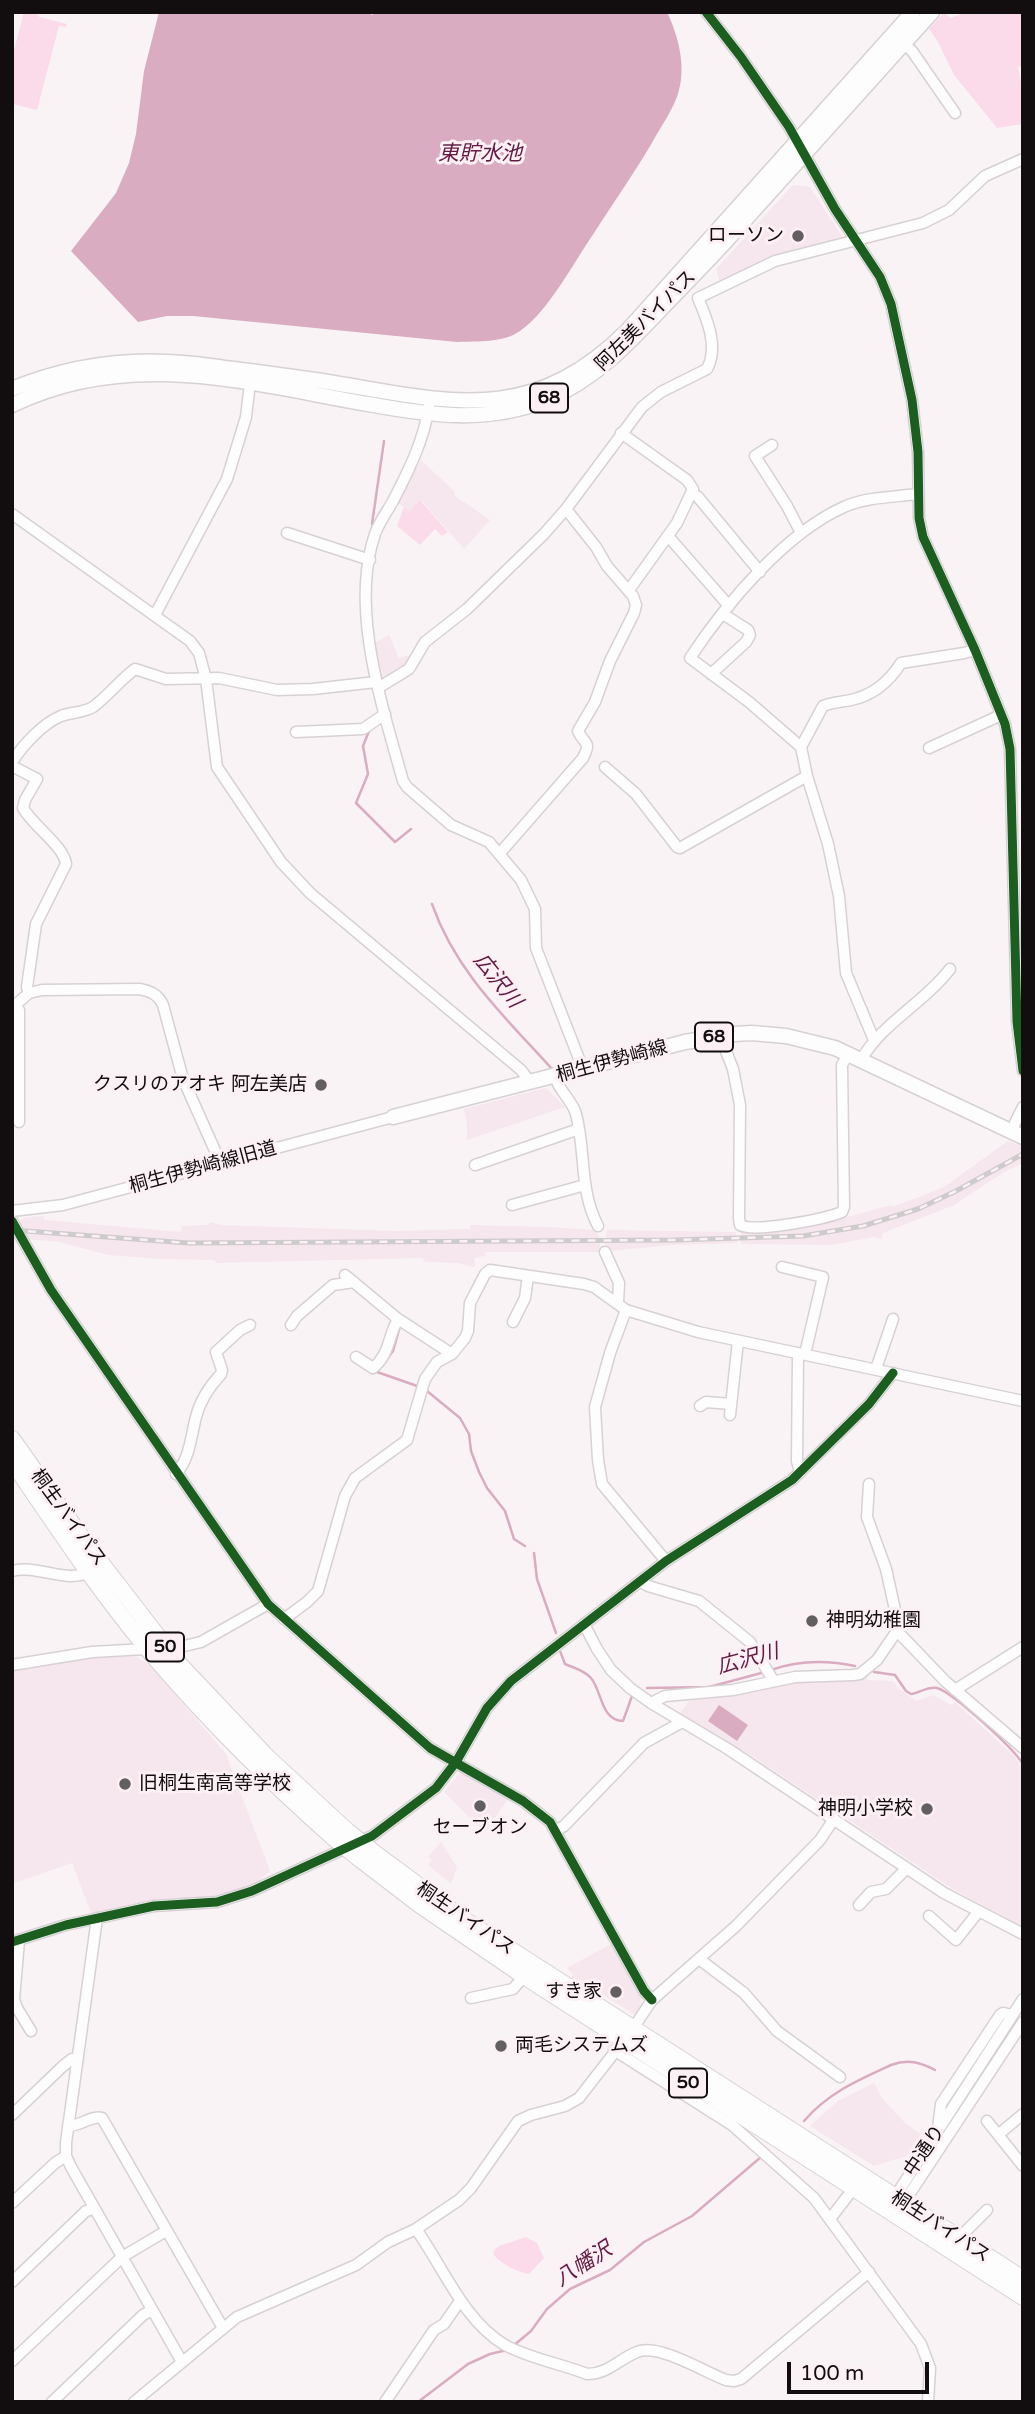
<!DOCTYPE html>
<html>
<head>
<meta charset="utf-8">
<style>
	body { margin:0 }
	#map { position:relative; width:1035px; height:2414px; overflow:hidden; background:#faf3f6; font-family:"Varela Round",sans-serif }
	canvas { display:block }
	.frame { position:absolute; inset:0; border:14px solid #120d0f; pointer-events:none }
	.scale { position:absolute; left:787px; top:2362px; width:142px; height:32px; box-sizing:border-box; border:4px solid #120d0f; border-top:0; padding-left:9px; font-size:21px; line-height:24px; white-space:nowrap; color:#120d0f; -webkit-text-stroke:5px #fdf0f5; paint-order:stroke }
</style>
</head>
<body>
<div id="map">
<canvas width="1035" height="2414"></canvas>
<div class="frame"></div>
<div class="scale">100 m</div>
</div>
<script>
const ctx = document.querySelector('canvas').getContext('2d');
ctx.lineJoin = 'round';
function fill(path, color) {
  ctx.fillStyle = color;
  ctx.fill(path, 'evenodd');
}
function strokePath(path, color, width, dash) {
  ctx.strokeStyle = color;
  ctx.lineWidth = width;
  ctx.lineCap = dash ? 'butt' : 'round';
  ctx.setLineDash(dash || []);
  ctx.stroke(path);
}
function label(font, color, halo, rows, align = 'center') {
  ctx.font = font + ' "Varela Round","Noto Sans JP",sans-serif';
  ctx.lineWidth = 6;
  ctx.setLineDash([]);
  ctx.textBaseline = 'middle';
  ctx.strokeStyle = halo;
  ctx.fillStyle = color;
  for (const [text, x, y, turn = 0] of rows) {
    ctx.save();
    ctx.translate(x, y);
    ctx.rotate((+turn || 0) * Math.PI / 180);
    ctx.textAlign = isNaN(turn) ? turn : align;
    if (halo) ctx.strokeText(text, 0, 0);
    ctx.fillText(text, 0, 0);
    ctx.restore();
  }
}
fill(new Path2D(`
	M793 185 810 187 843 238 720 282 716 269Z
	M421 460 454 491 455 496 490 520 464 549 421 500 410 511 397 503Z
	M389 635 399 658 412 654 407 668 385 679 381 678 375 643Z
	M546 1088 565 1107 467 1140V1125L464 1109Z
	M1008 1141 1023 1147V1163L1004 1172 954 1205 883 1233 881 1239 875 1237 831 1245 741 1244V1232L749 1233 833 1221 891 1205 892 1207 917 1198 944 1187Z
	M43 1216 45 1220 181 1232 182 1226 207 1225 211 1222 220 1225 395 1231 470 1229V1225L547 1227 594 1230 599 1235 600 1245 599 1252H485V1256L474 1258 475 1266 473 1267 458 1263 426 1262 422 1258 217 1263 214 1260 160 1259 109 1255 59 1242 25 1239 18 1225 23 1218Z
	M607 1230 736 1232 737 1243 671 1245 610 1251 605 1245Z
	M132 1654 150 1665 226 1754 270 1871 254 1885 208 1899 166 1898 92 1915 72 1863 12 1884V1672L32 1664 77 1657Z
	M867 1677 868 1680 893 1681 899 1689 917 1701 933 1695 951 1705 955 1702 1015 1757 1023 1769V1927L951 1888 755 1758 680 1713 689 1701 733 1690 797 1681H850Z
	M464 1772 509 1797 485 1833 444 1792 459 1774Z
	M441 1842 457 1867 451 1884 428 1865 432 1860 428 1857Z
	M613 1943 641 1996V2005L635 2015 602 1994 599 1997 583 1987 585 1983 580 1979 577 1983 570 1979 573 1974 567 1968Z
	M874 2083 882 2098 906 2124 921 2134 907 2156 874 2166 810 2126 838 2101Z`), '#f6e6ed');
fill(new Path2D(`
	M24 12 39 15V17L67 24 66 27 59 26 37 110 13 104 12 102V58Z
	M944 12 950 18 967 12H1023V66L1018 67 1023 93V124L997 128 954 75 938 42 929 29Z
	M420 500 448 532 442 536 435 529 420 545 397 526 404 507 410 511Z
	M526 2237 537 2243 544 2258 529 2274C515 2271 502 2265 493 2254L495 2249 499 2246Z`), '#fbdbe9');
fill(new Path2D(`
	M159 12H365L373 15 374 12H667C678 35 686 65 679 90 675 106 665 120 657 134 638 168 615 200 594 233 574 262 548 312 520 331 503 343 477 341 457 342L193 316H167L138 322 71 251 116 193 129 163 136 134 144 71Z
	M719 1705 748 1725 737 1741 708 1721Z`), '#d9acc1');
strokePath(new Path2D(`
	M372 524 384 441
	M369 731 363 746 368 774 356 803 395 842 411 829
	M432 904C456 972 504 1016 552 1069
	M400 1326 393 1351 377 1372 420 1387
	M427 1391 460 1418 469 1434 471 1451 479 1472 487 1488 505 1511 514 1539 525 1546
	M534 1553 537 1579 556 1633
	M560 1651 565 1664C574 1668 584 1670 591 1678 602 1691 601 1721 623 1721L632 1696
	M771 1670C799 1660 827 1660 855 1666
	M874 1672 895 1675 906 1691 911 1694C919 1693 928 1686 937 1688 954 1693 1013 1748 1023 1764
	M647 1688 709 1687 765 1672
	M804 2121C828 2093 858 2080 891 2065 908 2059 920 2062 935 2070
	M513 2346 531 2331 547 2309 570 2289 610 2270 644 2242 692 2216 761 2157
	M418 2402 468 2364 490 2354 507 2350`), '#d9acc1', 2.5);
const minor = new Path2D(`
	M706 12 741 57 789 127 835 209 880 277 891 304 912 400 918 452 919 518 923 537 975 650 1005 724 1010 749 1017 1022 1023 1071
	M904 44 912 51 955 113
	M429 406C424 440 409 470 393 501 387 512 379 522 375 534 349 609 383 708 403 781L407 787 451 825 489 842 521 880 535 909 536 948 583 1069
	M621 433 687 480 693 489 677 523 629 590
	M772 445 755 456 787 506 801 533
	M691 493 698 497 760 572
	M12 514 190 641 199 653 206 679 217 767 281 862 310 893 521 1070 531 1083
	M287 533 370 560
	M668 536 729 606
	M155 615 227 479 246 417 250 383
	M711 674 746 642 750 635 748 630 723 614
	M378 688 409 669 425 642 467 609 544 534 566 509 642 407 661 392 707 369C719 347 707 319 698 298L775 261 923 223 949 210 985 176 1023 159
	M296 732 363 729 385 714
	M801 747 823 706C832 702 842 702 851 700 874 695 889 682 901 663L964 653 975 650
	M929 748 1001 715
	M12 762C23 745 42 724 61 716 72 712 83 713 93 707 108 696 120 680 135 669L166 679 219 678 277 690 313 689 376 682
	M12 766 37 779 25 800 23 808C33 826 64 846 66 864L36 924 27 987 29 993
	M605 767 636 794 677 847 680 848 807 776
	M500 853 583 758C592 740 584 745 578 731L595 702 610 661 634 613 636 605 633 596 607 566 596 547 566 509
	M15 1005 19 1010V1122
	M12 1008 29 993 42 990 139 989C150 991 158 994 163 1005L183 1079 221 1164
	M720 1036 733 1069 740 1105 739 1218 740 1225C754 1233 825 1219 842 1212L844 1207 842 1065 848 1054
	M874 1040 846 973 839 896 828 844 807 776 801 747 749 702 690 658C725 605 785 533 844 507 865 497 895 497 918 494
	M861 1060C882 1023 924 1003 950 969
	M555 1077C559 1091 572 1100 576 1114 586 1152 579 1190 598 1226
	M1011 1131 1023 1107
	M475 1165 579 1129
	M512 1205 585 1185
	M12 1211 63 1205 393 1117
	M12 1221 51 1290 268 1604 430 1748 523 1801 550 1822 644 1991 652 2000
	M605 1252 619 1283 618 1303
	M782 1267 823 1277 805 1354
	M345 1275 398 1319 452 1354
	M626 1310 610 1353 595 1407 598 1460 602 1484 666 1561
	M513 1322 525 1298 528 1276
	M291 1325 297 1316 333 1285 354 1282
	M798 1353 797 1461 800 1473
	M356 1357 373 1368C390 1354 388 1336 398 1319
	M876 1369 893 1319
	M700 1406 706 1402 731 1404
	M730 1415 738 1341
	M176 1474C190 1458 191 1436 196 1417 200 1400 209 1387 221 1374L222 1370 216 1352 240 1330 250 1325
	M12 1571C37 1564 65 1584 89 1572
	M640 1581 648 1586 699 1601 750 1642 773 1680
	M284 1619 307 1602 318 1591 345 1496 355 1478 407 1440 425 1379 437 1362 452 1354 465 1338 468 1331 470 1303 485 1274 490 1270 584 1284 594 1287 626 1310 698 1332 1023 1401
	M584 1624 597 1649 611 1670 630 1688 651 1703 728 1749 944 1893 1023 1934
	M898 1632 945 1681 1023 1748
	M12 1665 92 1652 180 1647 201 1642 268 1604
	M955 1690 1023 1647
	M651 1703 665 1696 733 1690 795 1677 853 1675 860 1674 877 1660 899 1628 886 1569 867 1517 869 1484
	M557 1830 564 1826 644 1743 682 1722
	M859 1905 871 1892 886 1889 907 1868
	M929 1916 956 1940 979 1911
	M97 1918 66 2143V2156L71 2167 182 2362
	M19 1941 14 1999 17 2008 31 2031
	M12 1942 66 1925 154 1906 217 1902 252 1891 372 1836 436 1788 456 1762 487 1708 511 1681 666 1561 792 1480 869 1404 893 1373
	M699 1959 744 1993 777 2031 840 2077
	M471 1998 513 1989 524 1976
	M614 2050 732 2125 814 2198 921 2344 930 2368 928 2402
	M12 2115 63 2066 72 2059 78 2058
	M987 2121 1023 2166
	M68 2126C81 2126 92 2115 102 2118L223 2328
	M938 2128 941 2104 1000 2015 1003 2013 1012 2015
	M999 2134 1023 2114
	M893 2200 1023 1999
	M12 2203 55 2163 66 2156
	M901 2207 1023 2022
	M830 2219 853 2189
	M416 2229C443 2267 464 2321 505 2345 528 2358 562 2364 587 2374 608 2374 619 2359 637 2352 659 2343 704 2372 726 2380L734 2381 741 2379 869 2272
	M958 2239 987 2210
	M12 2282 86 2211 94 2209
	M12 2361 122 2257 166 2231
	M52 2402 143 2315 152 2310
	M134 2402 237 2317 356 2265 388 2242 416 2229 459 2200 471 2188 518 2121 531 2115 565 2106 579 2098 632 2030 652 2000 736 1926 820 1840 834 1819
	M385 2402 434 2330 444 2324 460 2301`);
const major = new Path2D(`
	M12 389C70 365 133 357 195 364 239 370 284 375 328 382 449 402 531 427 628 330L913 12
	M12 405C130 348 247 383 368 404 428 415 487 424 546 400 594 380 626 346 661 309 683 286 705 264 726 241 795 165 863 88 932 12
	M393 1117 685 1042 734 1034 752 1033 786 1036 835 1048 1023 1137`);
const highway = new Path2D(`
	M12 1439 87 1545 179 1664 268 1758 347 1831
	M12 1461C60 1532 108 1604 164 1668 217 1729 274 1785 334 1838
	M373 1852 466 1921 1023 2279
	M360 1859 420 1905 524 1976 1023 2297`);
strokePath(minor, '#d7d1d3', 13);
strokePath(major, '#d7d1d3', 17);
strokePath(highway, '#d7d1d3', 18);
strokePath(minor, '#fefdfe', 10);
strokePath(major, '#fefdfe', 14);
strokePath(highway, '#fefdfe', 16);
const rail = new Path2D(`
	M12 1230 188 1243 674 1240 803 1236 863 1226 918 1209 956 1191 1023 1154`);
strokePath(rail, '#cdcbcc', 5);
strokePath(rail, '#fdf0f5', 2.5, [8]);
const highwayBridge = new Path2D(`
	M347 1831 373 1852
	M334 1838 360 1859`);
strokePath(highwayBridge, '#d7d1d3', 18, []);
strokePath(highwayBridge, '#fefdfe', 16);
strokePath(new Path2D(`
	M706 12 741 57 789 127 835 209 880 277 891 304 912 400 918 452 919 518 923 537 975 650 1005 724 1010 749 1017 1022 1023 1071
	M12 1221 51 1290 268 1604 430 1748 523 1801 550 1822 644 1991 652 2000
	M12 1942 66 1925 154 1906 217 1902 252 1891 372 1836 436 1788 456 1762 487 1708 511 1681 666 1561 792 1480 869 1404 893 1373`), '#1b5e20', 9);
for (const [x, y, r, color] of [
	[798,236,7,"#635e60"],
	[321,1085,7,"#635e60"],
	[812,1621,7,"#635e60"],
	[125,1784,7,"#635e60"],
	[480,1806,7,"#635e60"],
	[927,1809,7,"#635e60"],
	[616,1992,7,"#635e60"],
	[501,2046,7,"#635e60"]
]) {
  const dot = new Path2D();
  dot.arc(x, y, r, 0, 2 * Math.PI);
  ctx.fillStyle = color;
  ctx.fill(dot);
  strokePath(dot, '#fdf0f5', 2.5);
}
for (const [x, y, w] of [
	[549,398,38],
	[714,1037,38],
	[165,1647,38],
	[688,2083,38]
]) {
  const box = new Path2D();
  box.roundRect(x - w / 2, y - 14.5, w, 29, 5);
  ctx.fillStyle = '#fdf0f5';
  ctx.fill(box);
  strokePath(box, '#120d0f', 2);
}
label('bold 18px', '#120d0f', null, [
	["68",549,398],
	["68",714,1037],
	["50",165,1647],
	["50",688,2083]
]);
label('19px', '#120d0f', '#fdf0f5', [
	["ローソン",784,236],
	["クスリのアオキ 阿左美店",307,1085],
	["神明幼稚園",826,1621,"left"],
	["旧桐生南高等学校",139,1784,"left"],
	["神明小学校",913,1809],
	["セーブオン",480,1828,"center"],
	["すき家",602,1992],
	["両毛システムズ",515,2046,"left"]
], 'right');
label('19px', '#120d0f', '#fdf0f5', [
	["阿左美バイパス",646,321,-45],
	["桐生伊勢崎線",612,1062,-15],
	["桐生伊勢崎線旧道",203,1168,-15],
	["桐生バイパス",68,1518,54],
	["桐生バイパス",465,1919,34],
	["中通り",925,2151,-56],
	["桐生バイパス",940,2227,33]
]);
label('italic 21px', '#621a42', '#fdf0f5', [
	["東貯水池",480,154],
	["広沢川",497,981,51],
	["広沢川",748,1660,-15],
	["八幡沢",584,2265,-33]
]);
</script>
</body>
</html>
